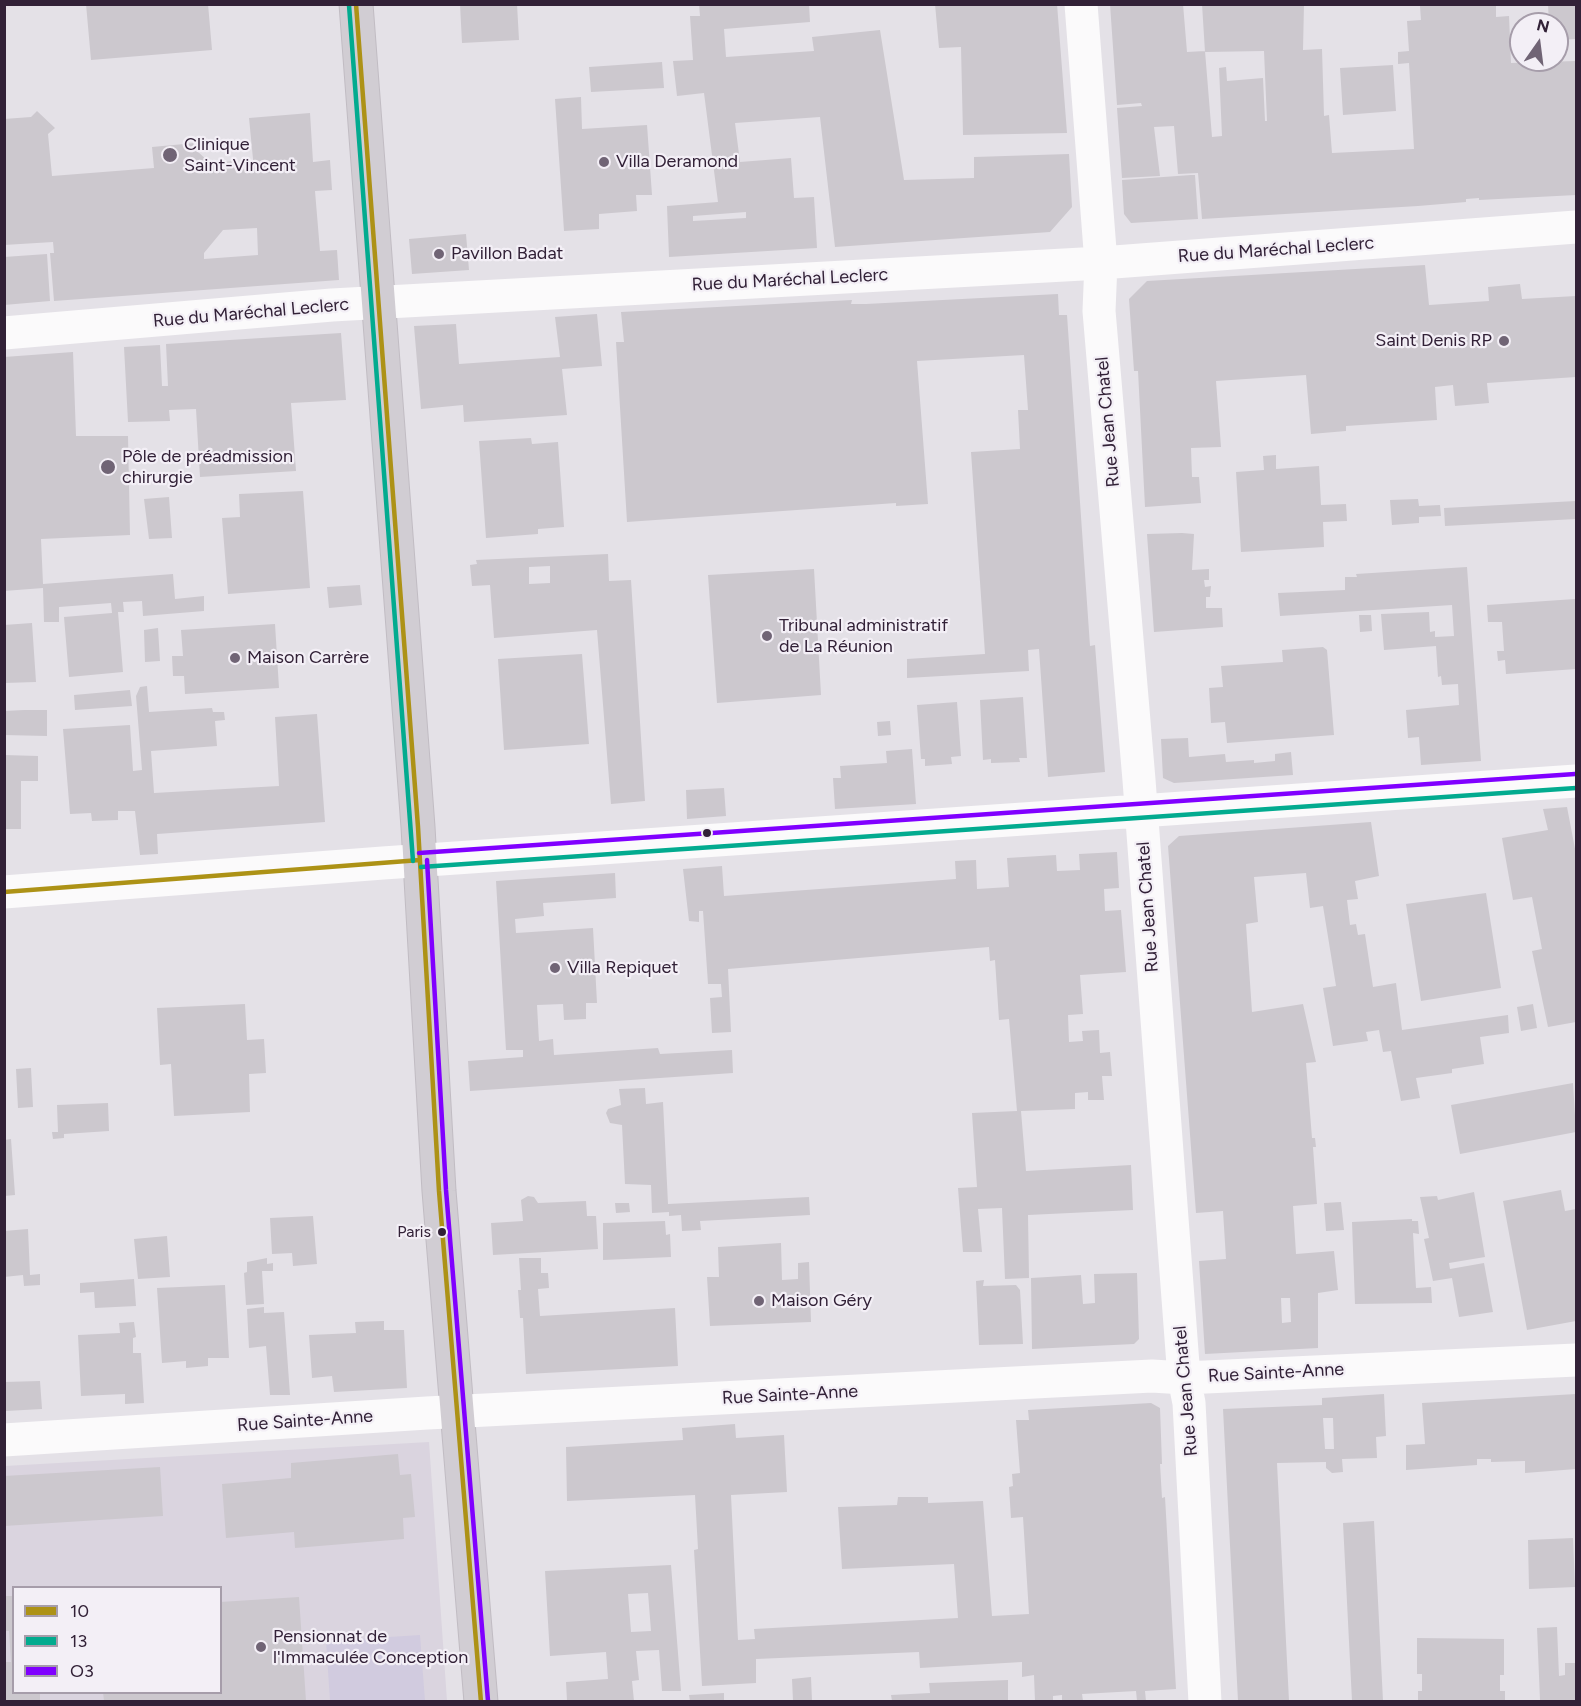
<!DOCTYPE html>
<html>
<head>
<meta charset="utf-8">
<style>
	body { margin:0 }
	#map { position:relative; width:1581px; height:1706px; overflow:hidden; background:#e4e1e7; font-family:Figtree,sans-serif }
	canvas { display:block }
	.frame { position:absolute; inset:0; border:6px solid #322137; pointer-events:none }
	.legend { position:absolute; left:12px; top:1586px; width:210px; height:108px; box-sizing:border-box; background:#f3eff6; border:2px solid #a69daa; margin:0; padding:8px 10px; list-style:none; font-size:18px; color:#322137 }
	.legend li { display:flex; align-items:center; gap:12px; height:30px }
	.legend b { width:30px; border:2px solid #a69daa }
	.north { position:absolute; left:1509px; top:12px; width:60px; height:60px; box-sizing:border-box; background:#f3eff6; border:2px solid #a69daa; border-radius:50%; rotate:14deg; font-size:16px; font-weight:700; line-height:24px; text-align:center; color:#322137 }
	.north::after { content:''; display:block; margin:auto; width:21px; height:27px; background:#706475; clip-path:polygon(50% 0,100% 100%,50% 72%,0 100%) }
</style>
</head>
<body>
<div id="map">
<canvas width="1581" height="1706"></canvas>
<div class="frame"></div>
<ul class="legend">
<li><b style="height:8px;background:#ad9216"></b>10</li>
<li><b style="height:8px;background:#02ab8f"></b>13</li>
<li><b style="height:8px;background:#8000ff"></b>O3</li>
</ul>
<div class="north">N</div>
</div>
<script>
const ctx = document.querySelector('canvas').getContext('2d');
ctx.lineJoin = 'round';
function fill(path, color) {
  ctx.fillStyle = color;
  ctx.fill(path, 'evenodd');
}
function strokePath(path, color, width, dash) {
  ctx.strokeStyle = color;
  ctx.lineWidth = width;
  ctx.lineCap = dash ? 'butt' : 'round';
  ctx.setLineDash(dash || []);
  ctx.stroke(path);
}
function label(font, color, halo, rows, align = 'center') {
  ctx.font = font + ' Figtree,sans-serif';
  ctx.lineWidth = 4.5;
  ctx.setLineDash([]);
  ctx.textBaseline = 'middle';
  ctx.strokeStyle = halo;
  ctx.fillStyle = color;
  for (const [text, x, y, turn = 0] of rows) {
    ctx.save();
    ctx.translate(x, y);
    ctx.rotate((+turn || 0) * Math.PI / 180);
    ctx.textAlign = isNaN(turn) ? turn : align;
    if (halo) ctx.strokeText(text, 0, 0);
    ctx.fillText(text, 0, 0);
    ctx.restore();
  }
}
fill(new Path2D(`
	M429 1442 447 1701 5 1702V1466ZM14 1588H220V1692H14Z`), '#dad4df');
fill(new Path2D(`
	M420 1635 425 1701H330L326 1641Z`), '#d1cbdf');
fill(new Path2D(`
	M86 4H208L212 50 91 60Z
	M460 4H517L519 40 462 43Z
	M699 4H809L810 22 724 29 726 57 814 51 812 37 880 30 904 180 974 178V157L1069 154 1072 207 1050 232 835 247 820 117 735 123 740 162 791 158 794 198 814 197 817 248 669 257 667 206 718 202 704 93 677 96 673 61 693 60 690 16H700ZM746 212V218L693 221V216Z
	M935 4H1057L1067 133 963 135 961 47 939 48Z
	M1110 4H1183L1187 52 1205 51 1212 137 1222 136 1219 68 1226 67 1227 81 1263 78 1265 121H1267L1264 51 1205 52 1202 4H1304L1303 50 1322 49 1324 116 1329 115 1332 153 1414 149 1409 63 1398 64V52L1409 51 1407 21 1421 20 1420 6 1496 4V17L1509 16 1511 63 1576 61V195L1479 200V198L1466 199V202L1418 206 1202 219 1198 173 1178 174 1174 126 1154 127 1160 176 1122 178 1117 108 1142 106 1141 103 1117 105Z
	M1548 4H1576V39L1557 40V24H1549Z
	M662 62 664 88 591 92 589 67Z
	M1393 65 1396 111 1343 115 1340 68Z
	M581 97 582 129 647 125 652 195H636L637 211 599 214V229L564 231 555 99Z
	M37 111 55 128 48 134 52 176 154 168 152 147 195 143 196 150 210 163 235 161 236 170 254 169 249 118 310 113 313 162 330 160 332 190 315 191 320 251 337 250 339 280 54 301 50 253H54L53 242 4 245V119L31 117ZM257 228 258 255 204 259V253L223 230Z
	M1191 175H1195L1198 219 1131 223 1124 214 1122 180Z
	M466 234 469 270 412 274 409 239Z
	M47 254 50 301 4 305V257Z
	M1425 265 1429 305 1489 301 1488 287 1520 284 1522 299 1576 296V377L1487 383 1489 403 1455 406 1453 385 1435 387 1437 420 1346 426V431L1311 434 1306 375 1216 381 1221 447 1191 448 1192 477H1199L1201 503 1145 507 1138 371H1134L1129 299 1147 281Z
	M1058 294 1059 315H1067L1090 646 1095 645 1105 772 1048 777 1039 649 1028 650 1029 671 907 678V659L985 654 971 452 1020 449 1018 410H1028L1024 355 917 361 928 504 896 506V503L627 522 616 342H624L621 312 852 300 851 304H866Z
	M597 314 602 366 562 369 567 415 464 422 463 405 421 409 414 326 456 324 459 364 560 357 555 317Z
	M341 333 346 400 291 403 296 471 200 477 196 409 169 410 170 421 128 422 124 347 160 345 162 386H168L166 344Z
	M73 352 76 436H128L130 535 41 539 43 584 173 574 175 599 204 596V611L143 616 142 601 123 602 124 612H118L123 672 69 677 64 617 112 613 111 603 59 607V622H44L43 588 4 591V357Z
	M531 438 532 444 558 442 564 527 538 529V534L486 538 479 441Z
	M1276 455V469L1319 466 1321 505 1346 504 1347 521 1323 522 1324 547 1241 552 1236 472 1264 470 1263 456Z
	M303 491 310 588 228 594 222 518 240 517 239 494Z
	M169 497 172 538 149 539 144 499Z
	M1418 499 1419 506 1440 505 1441 516 1419 517V523L1392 525 1390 500Z
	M1576 501V519L1445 526 1444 508Z
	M1182 533 1194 534 1192 570 1209 569V580H1204L1205 587 1211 586 1210 597H1206V608H1222L1223 627 1154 632 1147 534Z
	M608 554 609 581 631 580 645 801 611 804 597 630 494 638 490 585 472 586 470 565 477 564 476 560ZM550 566V583L529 584V567Z
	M1467 567 1481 761 1421 765 1419 737 1408 738 1406 710 1459 705 1458 684 1442 685 1441 676 1438 677 1436 646 1384 650 1381 614 1429 612 1430 632 1435 631V637L1454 636 1452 605 1280 616 1278 593 1345 590V577H1357L1356 574Z
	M814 569 821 695 717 703 708 575Z
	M360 585 362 605 329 608 327 587Z
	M1575 599 1576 669 1506 674 1505 660 1498 661 1497 651H1504L1502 622H1488L1487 605Z
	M1359 615H1371L1372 631 1360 632Z
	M32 623 36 682 4 683V625Z
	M275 624 279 688 185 694 184 676H173L172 656H183L181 630Z
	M158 628 160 661 145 662 144 630Z
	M1323 647 1327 650 1334 735 1227 743 1225 722 1211 723 1209 688 1223 687 1221 666 1283 662 1282 650Z
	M582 654 589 744 504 750 498 659Z
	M147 686 149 712 212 708 213 712H224L225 720 215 721 217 746 151 751 154 793 279 786 275 717 317 714 325 822 157 834 158 854 140 855 135 811H118V820L92 821 91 813 70 814 63 729 130 725 133 771 142 770 136 696 140 687Z
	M130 690 132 706 75 710 74 695Z
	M1023 697 1027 758H1019L1020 762 991 763V759L983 760 980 700Z
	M957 702 961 756 951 757 952 764 925 766V759H921L917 705Z
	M24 710H47V736L4 735V711Z
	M890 721 891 735 878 736 877 722Z
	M1188 738 1189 757 1225 754 1226 762 1254 760V763L1275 761V754L1291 752 1293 775 1174 783 1163 778 1161 739Z
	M912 749 916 804 835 809 833 778H841L840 766 887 763 886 751Z
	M4 755 38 756V781H21V829H4Z
	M724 788 726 816 687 819 686 790Z
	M1567 807 1576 854V1022L1548 1027 1532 951 1542 949 1532 897 1513 900 1502 838 1548 830 1543 809Z
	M1371 822 1379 876 1355 881 1358 899 1347 900 1350 925 1356 924 1358 935 1365 934 1373 987 1396 983 1402 1030 1508 1015 1509 1033 1480 1037 1484 1064 1452 1069V1073L1416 1078 1420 1098 1401 1101 1391 1051 1383 1052 1379 1030 1366 1032 1368 1041 1333 1046 1323 988 1336 986 1323 906 1310 908 1306 873 1254 877 1258 922 1246 924 1252 1012 1303 1004 1316 1062 1306 1063 1312 1138H1315L1316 1147H1313L1317 1204 1293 1206 1296 1254 1334 1251 1338 1290 1318 1293V1348L1205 1354 1199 1261 1226 1259 1223 1211 1196 1213 1168 846 1179 836ZM1281 1298H1290L1291 1322 1282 1323Z
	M1117 852 1119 888 1104 889 1105 911 1121 910 1126 972 1080 975 1083 1014 1068 1015 1069 1042 1083 1041 1082 1031 1099 1030 1100 1053 1110 1052 1112 1076H1102L1104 1100H1088V1092L1075 1093V1109L1021 1111 1026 1171 1131 1165 1133 1210 1028 1215 1029 1278 1005 1279 1002 1208 978 1209 982 1252H963L958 1188 977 1187 972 1113 1017 1111 1009 1019 999 1020 995 960 990 961 989 947 728 969 731 1032 712 1033 710 998 722 997 721 984H708L703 911H699V922L689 921 683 869 722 866 724 896 956 879 955 861 976 860 977 889 1009 887 1007 858 1056 855 1057 871 1080 870 1079 854Z
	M615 873 616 898 543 903 544 916 515 919 516 933 593 928 597 1003H586V1019L564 1020 563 1004 537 1005 539 1041 553 1039 554 1055 658 1048 660 1054 732 1050 733 1073 470 1091 468 1061 523 1057V1050H506L496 881Z
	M1486 893 1501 988 1421 1001 1406 904Z
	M245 1004 247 1040 264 1039 266 1073 249 1074 250 1112 174 1116 171 1064 160 1065 157 1008Z
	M1533 1004 1537 1028 1521 1031 1517 1007Z
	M31 1068 33 1107 18 1108 16 1069Z
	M1573 1083 1576 1132 1460 1154 1451 1105Z
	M645 1088 646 1104 663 1102 668 1204 809 1197 810 1215 700 1221 701 1230 682 1231 681 1215 669 1216V1212L652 1213 651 1185 625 1184 622 1125 610 1123 606 1113 608 1109 621 1105 619 1089Z
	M108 1103 109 1131 64 1134V1138L53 1139 52 1132H58L57 1105Z
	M11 1139 15 1195 4 1196V1140Z
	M1561 1190 1565 1211 1576 1209V1321L1527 1330 1503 1201Z
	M1474 1192 1485 1257 1449 1263 1450 1269 1484 1263 1493 1312 1459 1317 1452 1278 1433 1281 1424 1239 1429 1238 1420 1197 1437 1196 1438 1200Z
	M528 1196 534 1197 538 1203 586 1201 587 1216H596L598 1249 493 1255 491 1223 523 1221 521 1200Z
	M1341 1202 1344 1230 1326 1231 1324 1203Z
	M615 1203H629L630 1212 616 1213Z
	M313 1216 317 1264 293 1266 292 1253 272 1254 270 1218Z
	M1412 1219V1221H1418L1419 1234 1413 1233 1416 1288 1431 1287 1432 1303 1355 1304 1352 1222Z
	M665 1221 666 1235 670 1234 671 1257 603 1260V1223Z
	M28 1229 30 1275 40 1274V1285L24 1286 23 1275 4 1277V1231Z
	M167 1236 170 1277 138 1279 134 1239Z
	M781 1243 782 1280 798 1279V1263L809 1262 811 1322 710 1326 707 1277H719L718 1247Z
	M267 1258V1264L273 1263V1271H262L264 1304 246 1305 244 1273 247 1272V1262Z
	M519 1258H541V1273H548L549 1288 538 1289 540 1316 675 1308 678 1366 526 1374 523 1318H520L518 1290H521Z
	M1137 1273 1139 1339 1134 1344 1032 1349 1031 1278 1081 1275 1083 1304 1095 1303 1094 1274Z
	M134 1279 136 1306 95 1308 94 1292 80 1293V1283Z
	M984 1280 983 1286 1016 1285 1020 1290 1023 1344 979 1345 976 1281Z
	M225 1285 229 1358H208V1366L186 1368V1361L162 1363 157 1288Z
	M264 1307V1313L284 1312 290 1395H270L266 1346 249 1348 247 1309Z
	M384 1321V1330H404L407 1388 334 1392 332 1376 312 1378 309 1335 356 1333 355 1322Z
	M134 1322 136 1337 133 1338V1353H141L144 1403 125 1404V1394L81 1396 78 1335 120 1333 119 1323Z
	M40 1381 42 1409 6 1411 4 1382Z
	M1384 1394 1386 1436 1376 1437 1377 1458 1342 1459 1343 1472 1332 1473 1326 1468V1462L1277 1463 1289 1701H1238L1223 1409 1322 1405V1398ZM1323 1418H1333L1334 1449H1325Z
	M1576 1394V1469L1525 1473V1461L1491 1462V1459H1477V1465L1406 1470V1445L1425 1444 1422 1403Z
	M1151 1403 1160 1408 1162 1464H1160L1162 1498 1165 1497 1176 1689 1145 1691 1146 1701H1137L1136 1691 1082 1694 1083 1701H1062V1695L1053 1696V1701H1035L1034 1675 1022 1677V1662L920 1668 919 1652 756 1659V1683L702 1686 694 1550 698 1549 695 1495 567 1501 566 1447 683 1440 682 1428 735 1424 736 1438 784 1435 787 1492 731 1495 738 1640 755 1639 754 1629 958 1618 954 1564 842 1569 838 1507 897 1505 898 1497H928V1503L983 1501 992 1616 1029 1614 1023 1517 1011 1518 1009 1487 1013 1486 1012 1474 1020 1473 1016 1420H1029L1028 1410Z
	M398 1454 400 1475 411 1474 415 1517 403 1518 404 1539 295 1548 294 1532 226 1538 222 1484 291 1478V1463Z
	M160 1467 163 1516 4 1526V1476Z
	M1374 1521 1383 1701H1352L1343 1523Z
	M1573 1538 1575 1587 1529 1589 1528 1540Z
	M671 1565 681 1691H662L659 1650 636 1651 639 1680 632 1681 634 1701H567L566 1682 608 1679 606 1652 550 1656 545 1571ZM648 1593 651 1631 631 1632 628 1594Z
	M4 1596H14V1692H40V1701H4V1662H11L9 1631H4Z
	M299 1597 306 1701H104L103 1692H220V1602Z
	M1557 1627 1559 1676 1565 1675V1663H1576V1701L1540 1700 1537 1628Z
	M1417 1638 1504 1639V1675H1500V1691H1505V1701H1418V1691H1422V1674H1417Z
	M811 1677 812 1701H793L792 1679Z
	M1008 1680V1701H892L891 1695 930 1693 929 1683Z
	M724 1693V1701H690L689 1695Z`), '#ccc8ce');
const major = new Path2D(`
	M356 4 418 827 439 1191 481 1702`);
strokePath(major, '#c1bcc3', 35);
strokePath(new Path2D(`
	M1081 4 1101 263 1099 311 1139 780 1184 1378 1189 1403 1205 1702
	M4 333 332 305 1101 263 1576 227
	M4 892 383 863 1576 781
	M4 1440 427 1413 1152 1376 1184 1378 1576 1360`), '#fbfafb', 33);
strokePath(major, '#d1cdd3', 33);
strokePath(new Path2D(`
	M356 4 418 827 439 1191 481 1702
	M4 892 420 860`), '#ad9216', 4.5);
strokePath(new Path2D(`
	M349 5 413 861
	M421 867 1576 788`), '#02ab8f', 4.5);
strokePath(new Path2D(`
	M419 853 1575 774
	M427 860 446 1190 488 1701`), '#8000ff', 4.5);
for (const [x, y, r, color] of [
	[170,155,8,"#706475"],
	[604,162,6,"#706475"],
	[439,254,6,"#706475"],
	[1504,341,6,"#706475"],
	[108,467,8,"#706475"],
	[767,636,6,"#706475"],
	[235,658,6,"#706475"],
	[707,833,5,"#322137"],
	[555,968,6,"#706475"],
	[442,1232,5,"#322137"],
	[759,1301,6,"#706475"],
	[261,1647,6,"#706475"]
]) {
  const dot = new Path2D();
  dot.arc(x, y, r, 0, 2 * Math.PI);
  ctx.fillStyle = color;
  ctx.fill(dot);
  strokePath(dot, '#f3eff6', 2);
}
label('16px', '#322137', '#f3eff6', [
	["Paris",431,1232]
], 'right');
label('18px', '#322137', '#f3eff6', [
	["Clinique",184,145],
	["Saint-Vincent",184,166],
	["Villa Deramond",616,162],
	["Pavillon Badat",451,254],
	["Saint Denis RP",1492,341,"right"],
	["Pôle de préadmission",122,457],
	["chirurgie",122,478],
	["Tribunal administratif",779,626],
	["de La Réunion",779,647],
	["Maison Carrère",247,658],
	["Villa Repiquet",567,968],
	["Maison Géry",771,1301],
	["Pensionnat de",273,1637],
	["l'Immaculée Conception",273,1658]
], 'left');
label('18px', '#322137', '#f3eff6', [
	["Rue du Maréchal Leclerc",1276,250,-4],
	["Rue du Maréchal Leclerc",790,280,-3],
	["Rue du Maréchal Leclerc",251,313,-5],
	["Rue Jean Chatel",1108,422,-95],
	["Rue Jean Chatel",1148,907,-94],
	["Rue Sainte-Anne",1276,1373,-3],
	["Rue Jean Chatel",1186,1391,-95],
	["Rue Sainte-Anne",790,1395,-3],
	["Rue Sainte-Anne",305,1421,-4]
]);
</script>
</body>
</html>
